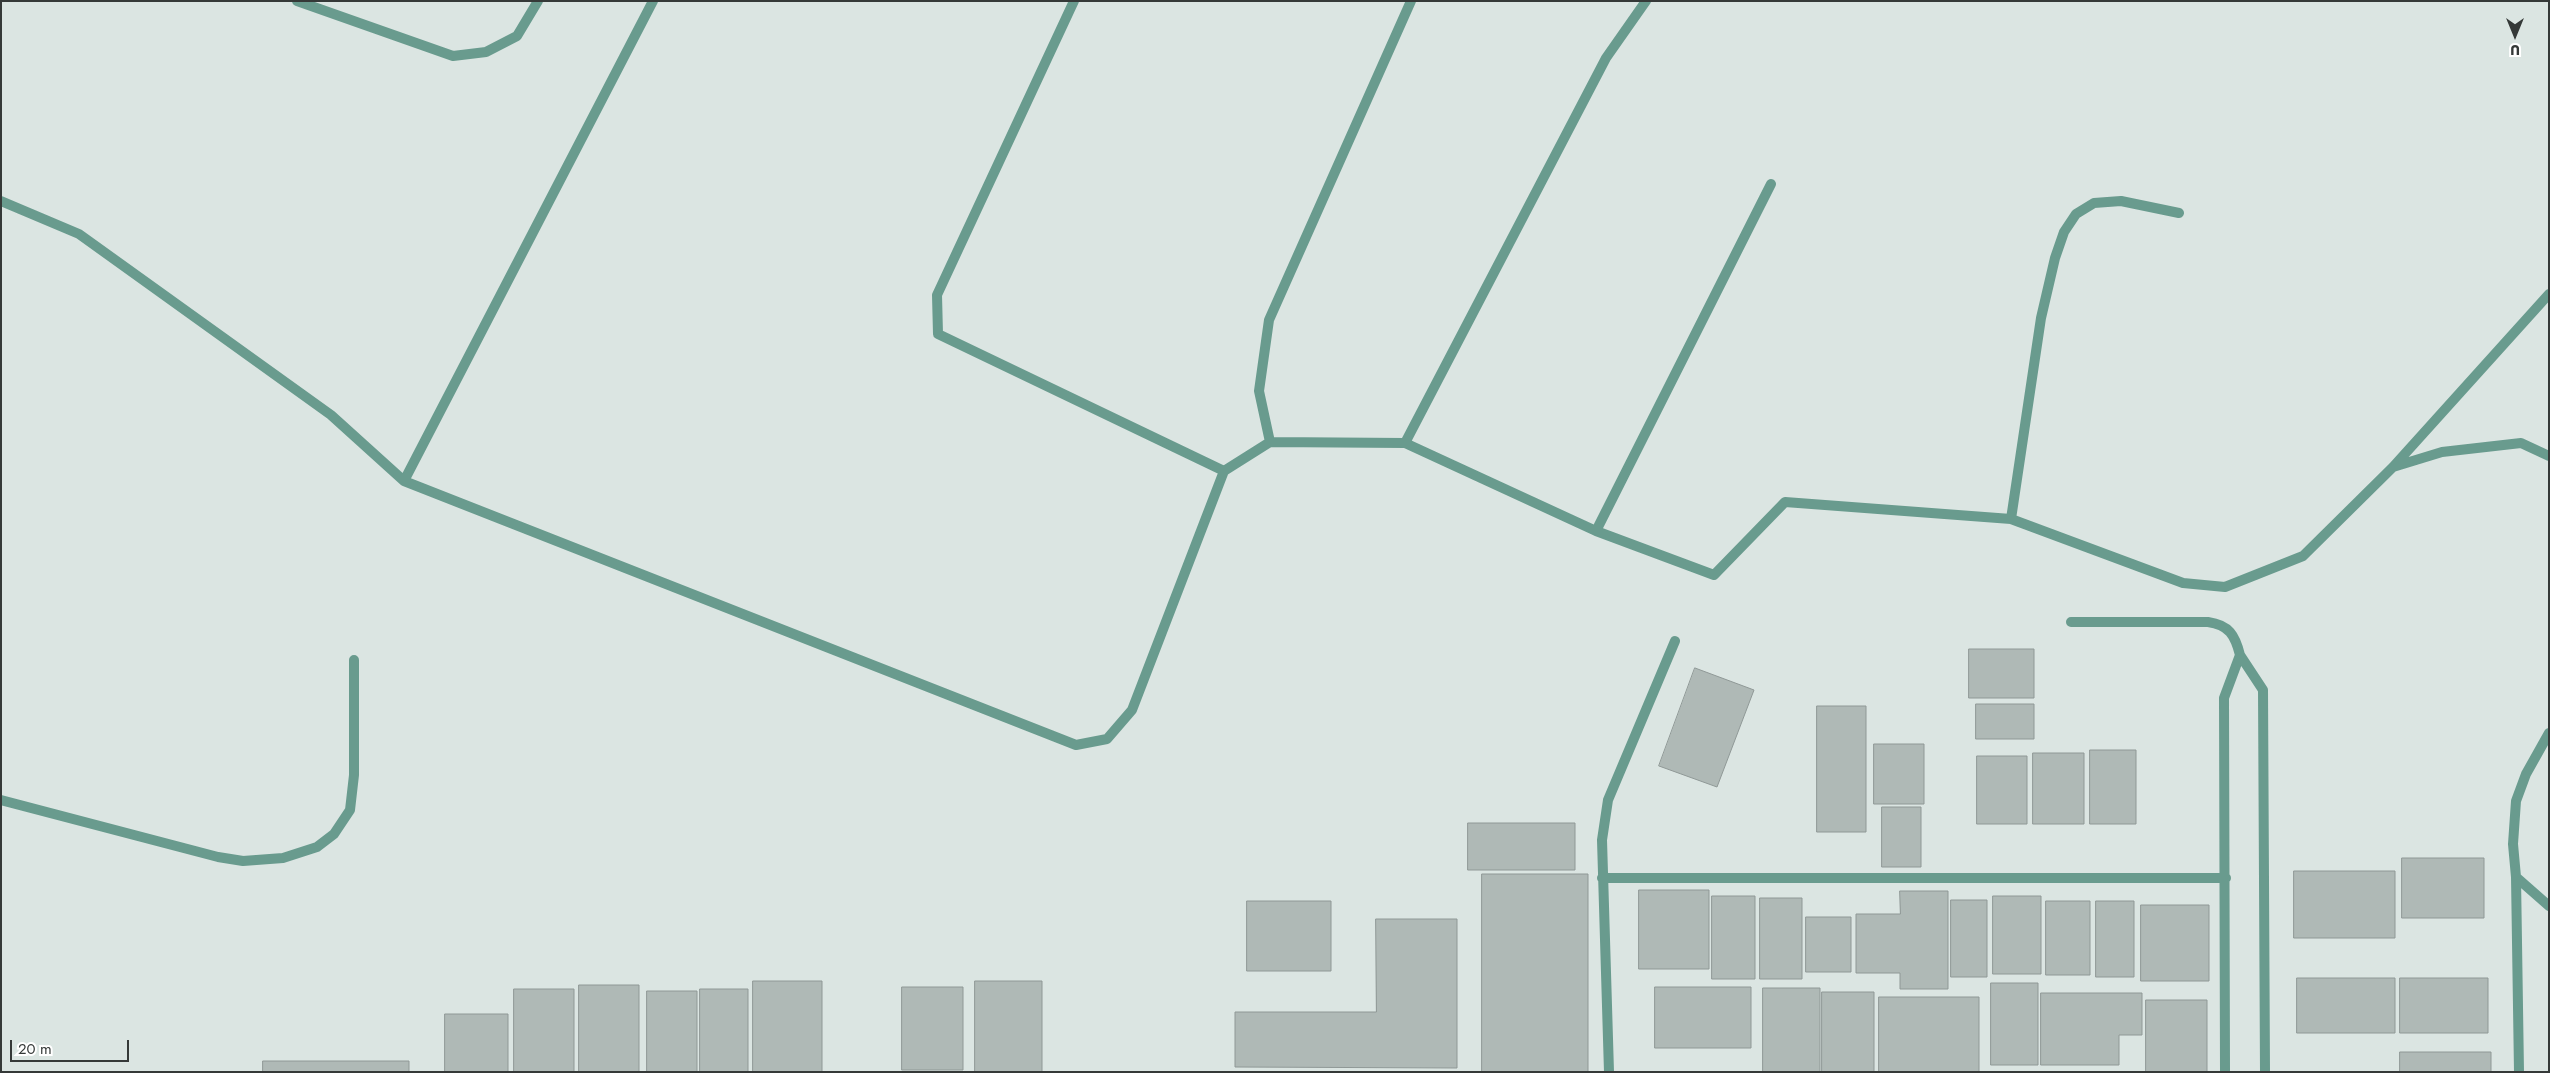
<!DOCTYPE html>
<html>
<head>
<meta charset="utf-8">
<style>
	body { margin:0 }
	#map { position:relative; width:2550px; height:1073px; overflow:hidden; background:#dbe5e2; font-family:Jost,sans-serif }
	canvas { display:block }
	.frame { position:absolute; inset:0; border:2px solid #353938; pointer-events:none }
	.north { position:absolute; left:2490px; top:10px; width:50px; height:50px; -webkit-text-stroke:4px #fff; paint-order:stroke; rotate:180deg; font-size:14px; font-weight:700; line-height:20px; text-align:center; color:#353938 }
	.north::after { content:''; display:block; margin:auto; width:18px; height:22px; background:#353938; clip-path:polygon(50% 0,100% 100%,50% 72%,0 100%) }
	.scale { position:absolute; left:10px; top:1040px; width:119px; height:22px; box-sizing:border-box; border:2px solid #353938; border-top:0; padding-left:6px; font-size:15px; line-height:18px; white-space:nowrap; color:#353938; -webkit-text-stroke:4px #fff; paint-order:stroke }
</style>
</head>
<body>
<div id="map">
<canvas width="2550" height="1073"></canvas>
<div class="frame"></div>
<div class="north">U</div>
<div class="scale">20 m</div>
</div>
<script>
const ctx = document.querySelector('canvas').getContext('2d');
ctx.lineJoin = 'round';
function fill(path, color) {
  ctx.fillStyle = color;
  ctx.fill(path, 'evenodd');
}
function strokePath(path, color, width, dash) {
  ctx.strokeStyle = color;
  ctx.lineWidth = width;
  ctx.lineCap = dash ? 'butt' : 'round';
  ctx.setLineDash(dash || []);
  ctx.stroke(path);
}
const building = new Path2D(`
	M1969 649H2034V698H1969Z
	M1695 668 1754 690 1717 787 1659 766Z
	M1976 704H2034V739H1976Z
	M1817 706H1866V832H1817Z
	M1874 744H1924V804H1874Z
	M2090 750H2136V824H2090Z
	M2033 753H2084V824H2033Z
	M1977 756H2027V824H1977Z
	M1882 807H1921V867H1882Z
	M1468 823H1575V870H1468Z
	M2402 858H2484V918H2402Z
	M2294 871H2395V938H2294Z
	M1482 874H1588V1072H1482Z
	M1639 890H1709V969H1639Z
	M1900 891H1948V989H1900V973H1856V914H1900Z
	M1712 896H1755V979H1712Z
	M1993 896H2041V974H1993Z
	M1760 898H1802V979H1760Z
	M1951 900H1987V977H1951Z
	M1247 901H1331V971H1247Z
	M2046 901H2090V975H2046Z
	M2096 901H2134V977H2096Z
	M2141 905H2209V981H2141Z
	M1806 917H1851V972H1806Z
	M1376 919H1457V1068L1235 1067V1012H1376Z
	M2297 978H2395V1033H2297Z
	M2400 978H2488V1033H2400Z
	M753 981H822V1072H753Z
	M975 981H1042V1072H975Z
	M1991 983H2038V1065H1991Z
	M579 985H639V1072H579Z
	M902 987H963V1070H902Z
	M1655 987H1751V1048H1655Z
	M1763 988H1820V1072H1763Z
	M514 989H574V1072H514Z
	M700 989H748V1072H700Z
	M647 991H697V1072H647Z
	M1822 992H1874V1072H1822Z
	M2041 993H2142V1035H2119V1065H2041Z
	M1879 997H1979V1072H1879Z
	M2146 1000H2207V1072H2146Z
	M445 1014H508V1072H445Z
	M2400 1052H2491V1072H2400Z
	M263 1061H409V1072H263Z`);
fill(building, '#afb9b6');
strokePath(building, '#8f9896', 1);
strokePath(new Path2D(`
	M297 1 453 56 486 52 517 36 538 1`), '#699b8e', 10);
strokePath(new Path2D(`
	M1074 1 937 295 938 334 1224 471
	M1 201 79 234 331 415 404 481 1076 745 1107 739 1132 710 1224 471 1270 442 1405 443 1596 531 1714 575 1785 502 2011 519 2183 583 2225 587 2303 556 2393 467 2549 294
	M1270 442 1259 391 1269 320 1411 1
	M1405 443 1606 58 1646 1
	M2393 467 2442 452 2521 443 2549 456
	M404 481 653 1
	M2011 519 2041 318 2055 258 2064 232 2076 214 2094 203 2121 201 2179 213
	M1596 531 1771 184
	M2071 622H2208C2229 625 2235 635 2240 655
	M1 800 218 857 243 861 283 858 317 847 334 834 350 810 354 775V660
	M2516 877 2549 906
	M1602 878H2226
	M1609 1072 1602 840 1608 800 1675 641
	M2225 1072 2224 698 2240 655 2263 690 2265 1072
	M2519 1072 2516 877 2513 844 2516 801 2526 774 2549 733`), '#699b8e', 10);
</script>
</body>
</html>
